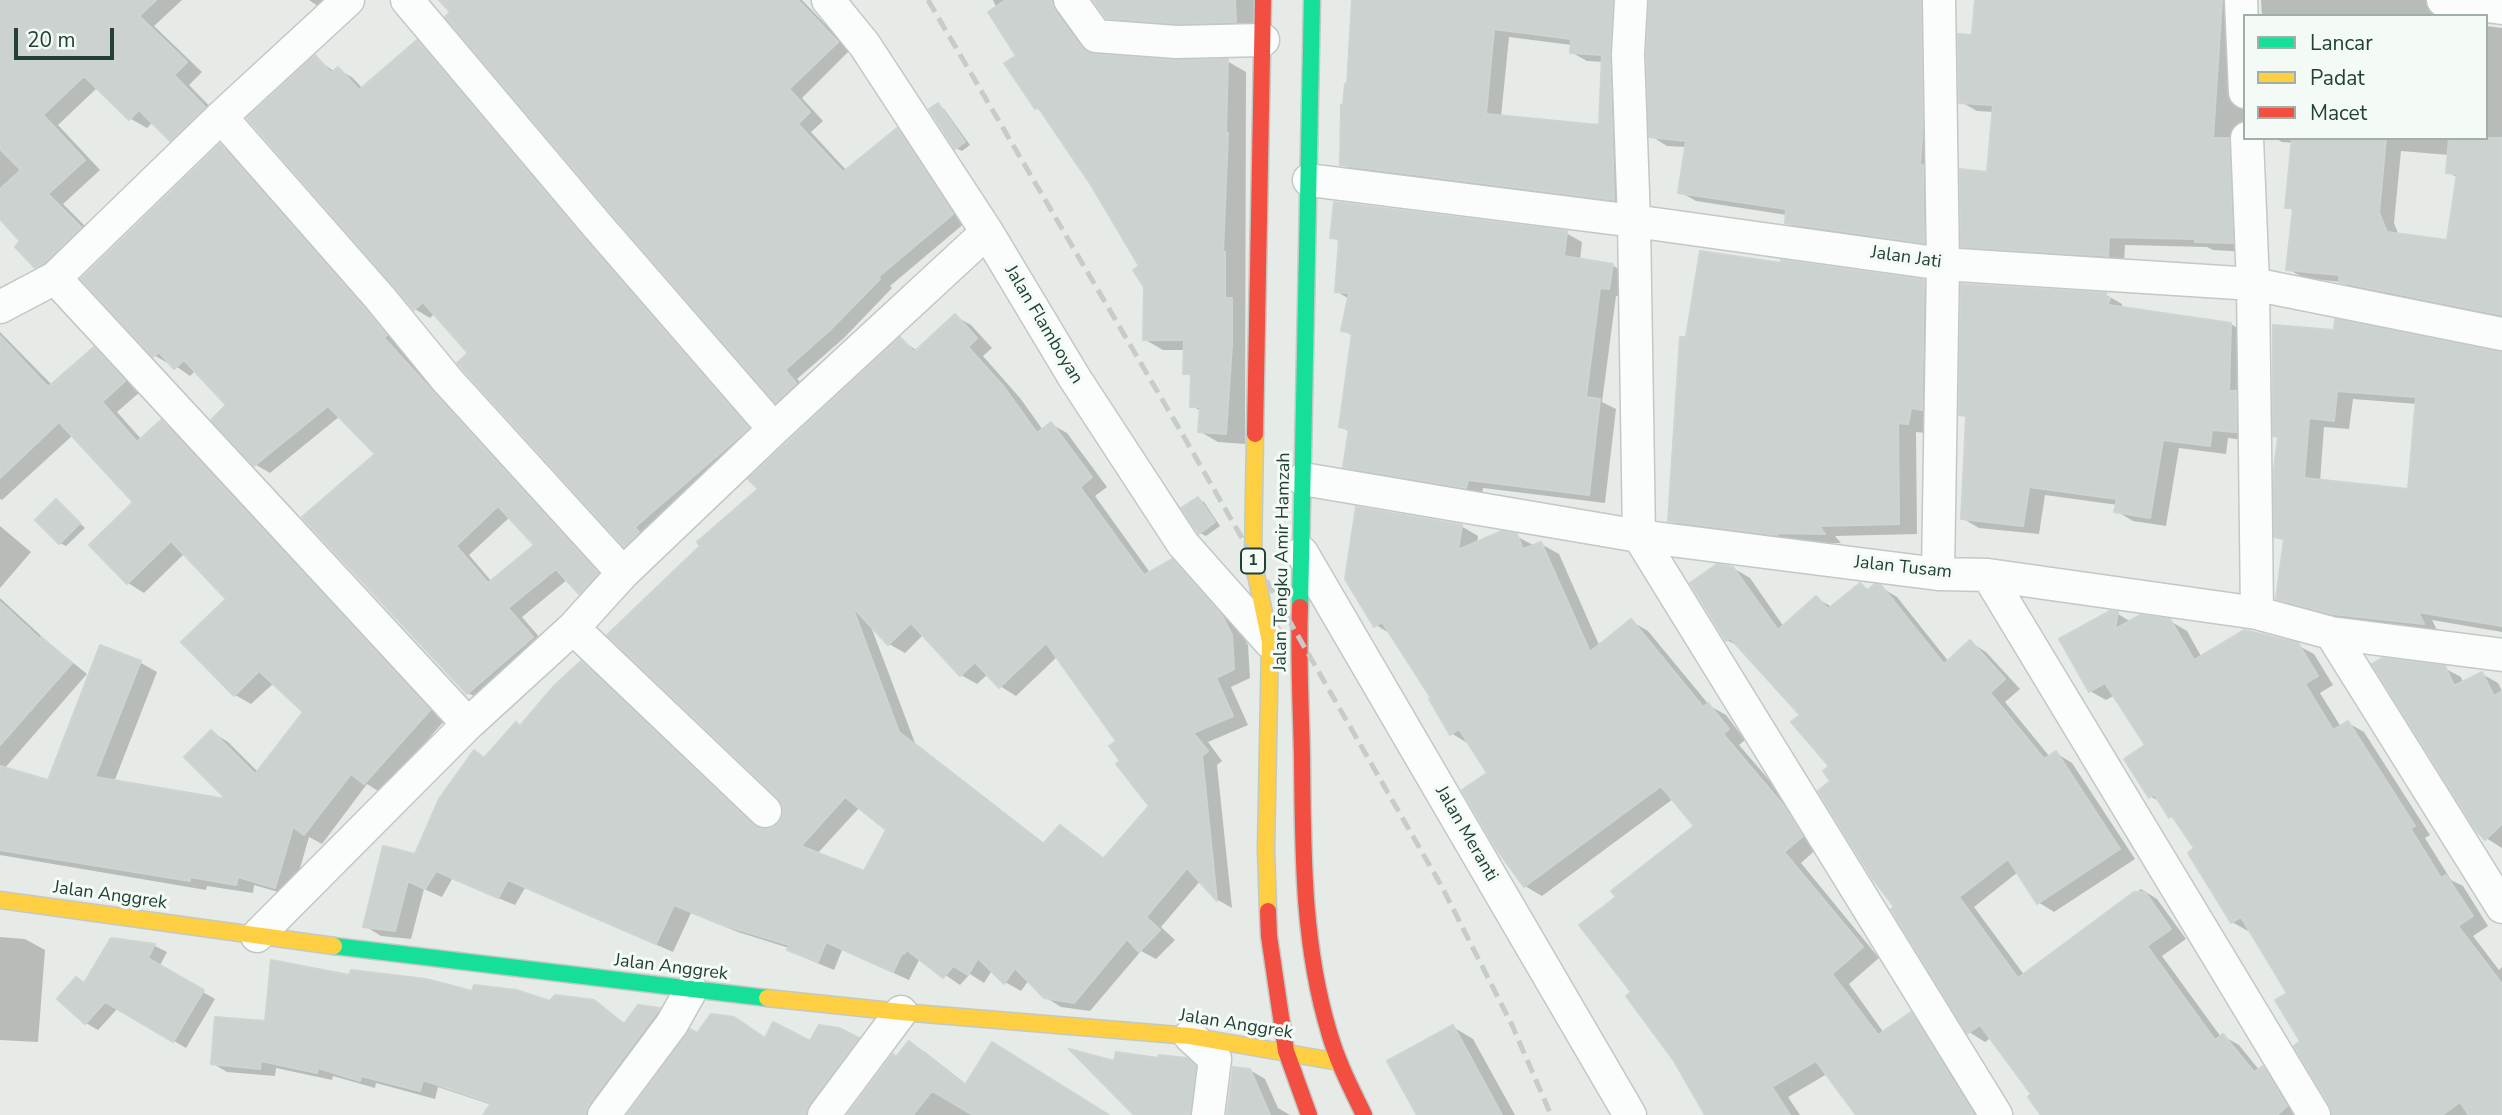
<!DOCTYPE html>
<html>
<head>
<meta charset="utf-8">
<style>
	body { margin:0 }
	#map { position:relative; width:2502px; height:1115px; overflow:hidden; background:#e6ebe8; font-family:"Nunito Sans",sans-serif }
	canvas { display:block }
	.legend { position:absolute; left:2243px; top:14px; width:245px; height:126px; box-sizing:border-box; background:#f4faf6; border:2px solid #a0b0a8; margin:0; padding:9px 12px; list-style:none; font-size:21px; color:#214134 }
	.legend li { display:flex; align-items:center; gap:14px; height:35px }
	.legend b { width:35px; border:2px solid #a0b0a8 }
	.scale { position:absolute; left:14px; top:28px; width:100px; height:32px; box-sizing:border-box; border:4px solid #214134; border-top:0; padding-left:9px; font-size:21px; line-height:24px; white-space:nowrap; color:#214134; -webkit-text-stroke:5px #f4faf6; paint-order:stroke }
</style>
</head>
<body>
<div id="map">
<canvas width="2502" height="1115"></canvas>
<ul class="legend">
<li><b style="height:9px;background:#16e098"></b>Lancar</li>
<li><b style="height:9px;background:#ffcf43"></b>Padat</li>
<li><b style="height:9px;background:#f24e42"></b>Macet</li>
</ul>
<div class="scale">20 m</div>
</div>
<script>
const ctx = document.querySelector('canvas').getContext('2d');
ctx.lineJoin = 'round';
function fill(path, color) {
  ctx.fillStyle = color;
  ctx.fill(path, 'evenodd');
}
function strokePath(path, color, width, dash) {
  ctx.strokeStyle = color;
  ctx.lineWidth = width;
  ctx.lineCap = dash ? 'butt' : 'round';
  ctx.setLineDash(dash || []);
  ctx.stroke(path);
}
function label(font, color, halo, rows, align = 'center') {
  ctx.font = font + ' "Nunito Sans",sans-serif';
  ctx.lineWidth = 6;
  ctx.setLineDash([]);
  ctx.textBaseline = 'middle';
  ctx.strokeStyle = halo;
  ctx.fillStyle = color;
  for (const [text, x, y, turn = 0] of rows) {
    ctx.save();
    ctx.translate(x, y);
    ctx.rotate((+turn || 0) * Math.PI / 180);
    ctx.textAlign = isNaN(turn) ? turn : align;
    if (halo) ctx.strokeText(text, 0, 0);
    ctx.fillText(text, 0, 0);
    ctx.restore();
  }
}
fill(new Path2D(`
	M0 0H182L154 26 202 72 189 85 220 117 187 149 171 140 153 122 147 128 131 119 98 87 58 125 100 170 63 204 96 237 53 276 36 266 23 241 0 217Z
	M309 0H343L328 13Z
	M442 0H802L850 50 802 98 823 121 811 132 847 171 897 130 911 138 966 222 890 286 892 288 844 338 797 379 809 392 790 409 777 401Z
	M993 0H1075L1074 23 1099 55 1175 62 1227 61 1246 72 1245 444 1218 442 1199 431 1201 411 1192 406 1193 377 1185 373V350H1163L1144 339 1145 286 1141 267 1092 184 1043 112 1036 108 1018 56Z
	M1095 0H1254L1255 32 1127 28 1107 17Z
	M1352 0H1631L1629 208 1357 173 1342 164 1345 106 1349 86ZM1509 37 1572 45 1571 52 1587 61 1603 62 1600 127 1501 117Z
	M1651 0H1939L1940 251 1802 232 1786 222 1787 215 1696 201 1680 192 1686 147 1667 146 1651 136Z
	M1977 0H2241L2249 252 2213 250 2207 247 2125 245 2124 264 1979 255 1963 246 1989 174 1994 112 1977 111 1961 102 1974 37Z
	M2261 0H2444L2440 8 2441 16H2262Z
	M2486 26 2502 28V320L2357 291 2341 282 2304 278 2288 269 2294 211 2287 207 2294 143 2282 142 2275 138H2486ZM2401 151 2449 155 2448 172 2458 178 2449 242 2399 236 2394 223Z
	M417 43 432 51 762 437 640 554 625 545 470 353 435 313 430 318 415 309 249 118 315 58 335 72 338 69 353 78 363 89Z
	M938 105 944 109 970 145 962 151 956 148Z
	M220 146 235 154 401 345 398 347 612 582 595 601 580 593 568 579 522 617 547 646 483 701 468 693 378 454 340 416 270 473 256 465 214 420 229 405 196 370 190 376 170 362 169 364 154 355ZM510 517 537 546 492 582 469 555Z
	M1566 233 1582 242 1580 260 1612 265 1628 275 1625 297 1616 296 1602 402 1616 409 1605 503 1483 488 1482 496 1361 476 1345 466 1350 432 1341 427 1353 336 1343 330 1349 299 1336 291 1340 242 1332 237Z
	M1782 265 1924 282 1942 292 1926 433 1916 432 1917 534 1835 536 1841 543H1795L1688 531 1670 520 1687 339Z
	M2106 295 2122 304V307L2231 324 2247 334 2252 441 2228 438 2226 454 2179 448 2166 526 2133 521 2116 511 2118 505 2045 495 2039 534 1979 528 1962 518 1968 418 1961 414Z
	M955 316 971 325 992 348 983 356 1020 398 1043 430 1051 424 1067 433 1107 487 1095 496 1151 574 1172 561 1188 571 1237 625 1248 645 1250 678 1231 687 1248 725 1208 742 1222 761 1217 765 1232 908 1218 900 1201 880 1161 927 1175 940 1156 959 1141 951 1090 1011 1061 1007 1045 997 1029 980 1021 991 1005 982 993 969 984 983 970 974 960 985 922 959 919 960 909 980 842 950 834 970 805 958 789 948 738 932 691 913 673 952 525 888 515 905 452 879 442 897 424 889 411 939 381 936 365 926 485 759 521 727 581 663 597 672 763 830H770L780 824 784 816 760 489 900 340 918 351ZM870 624 889 644 905 653 924 634 961 675 977 684 988 674 1000 686 1016 696 1058 656 1118 741 1122 761 1151 806 1105 859 1077 837 1060 827 1045 844 915 743ZM860 807 888 830 864 873 817 854Z
	M2275 327 2502 354V632L2432 620 2438 632 2349 622 2295 608 2278 598 2285 541 2276 536 2279 438 2275 435ZM2353 399 2417 404 2409 491 2320 482 2324 427 2349 429Z
	M0 332 52 385 94 349 111 359 141 391 117 412 142 440 162 422 178 432 445 720 381 793 367 784 322 844 309 837 292 896 254 885 253 893 207 886 206 890 0 855V598L50 644 87 674 4 769 49 782 101 647 141 663 157 672 114 782 231 802 212 732 228 742 258 772 305 712 274 683 251 704 235 695 228 599 185 553 144 593 128 583 136 502 73 435 2 500 0 499Z
	M1198 499 1204 502 1220 526 1206 536 1200 533Z
	M56 501 85 528 66 546 60 543Z
	M0 526 31 552 0 588Z
	M1461 526 1478 536 1477 544 1516 536 1535 546 1541 544 1559 554 1600 647 1631 621 1648 631 1710 706 1726 715 1745 740 1739 745 1801 817 1819 847 1801 863 1879 958 1849 984 1884 1033 1911 1015 1929 1025 1985 1115H1856L1858 1114 1827 1074 1788 1097 1800 1115H1707L1634 993 1618 897 1696 826 1673 799 1542 896 1525 886 1490 773 1469 744 1451 733 1434 698 1394 636 1376 625Z
	M1733 568 1750 578 1784 627 1816 598 1832 607 1860 585 1870 590 1880 587 1897 597 1949 662 1970 642 1986 652 2020 689 2005 702 2050 757 2056 753 2072 763 2135 859 2054 912 2038 902 2018 872 1974 907 2025 976 2141 889 2157 899 2186 939 2162 956 2221 1037 2223 1036 2239 1045 2260 1071 2263 1068 2279 1078 2302 1115H2044L2034 1095 1992 1037 1985 1042 1969 1032 1896 907 1832 781V766L1802 715 1743 649 1727 640Z
	M2118 614 2131 622 2170 621 2187 631 2202 658 2297 645 2314 654 2333 685 2320 693 2341 727 2348 723 2364 732 2430 835 2425 838 2451 880 2463 886 2488 926 2473 936 2499 970 2502 967V1115H2334L2303 1042 2289 993 2251 930 2248 931 2232 922 2196 849 2176 820 2170 816 2162 803 2150 796 2147 746 2115 695 2106 700 2090 691Z
	M2444 668 2461 677 2463 683 2482 674 2498 683 2502 691V848L2486 838Z
	M0 937 25 939 45 950 38 1042 0 1040Z
	M112 939 155 946 167 952 159 967 215 999 186 1048 118 1008 98 1030 86 1023 59 999 85 984Z
	M351 977 551 1003 594 1002 626 1024 639 1007 659 1010 674 1018 603 1115H485L492 1105 438 1087 435 1099 376 1083 375 1088 333 1076 332 1080 276 1068 275 1076 227 1072 212 1063 267 1023Z
	M734 1018 766 1039 811 1044 839 1029 872 1048 823 1115H629L698 1035Z
	M1453 1027 1473 1039 1515 1115H1419Z
	M910 1043 925 1052 967 1085 1107 1115H849Z
	M1159 1060H1186L1202 1069 1205 1115H1137L1115 1063Z
	M1250 1070 1265 1079 1278 1108 1290 1115H1228Z`), '#0003');
const building = new Path2D(`
	M0 0H156L139 16 187 62 174 75 205 107 170 141 139 110 129 120 84 76 43 115 85 160 48 194 81 227 44 263 35 268 15 247 20 241 0 219V189L21 170 0 149Z
	M439 0H798L838 42 789 89 810 112 798 124 843 172 897 128 953 214 878 277 880 279 830 330 785 370 796 383 775 403 610 212 445 17 450 12Z
	M1006 0H1052L1055 11 1081 47 1094 54 1175 60 1228 59 1226 132 1228 133 1223 252H1225V298H1232V344L1226 434 1198 432 1200 407H1190L1191 374H1183L1184 340H1143L1144 287 1133 270 1139 266 1091 185 1038 107 1035 109 1004 63 1016 56 988 12Z
	M1093 0H1235L1236 22 1176 24 1106 18Z
	M1352 0H1613L1610 55 1614 200 1340 165 1341 105H1343L1345 84H1347ZM1494 29 1571 39 1570 53 1602 55 1599 125 1486 114Z
	M1649 0H1921L1923 125 1920 164 1923 165 1924 243 1785 223 1786 209 1678 193 1686 141 1649 137 1646 54Z
	M1975 0H2222L2213 138H2229L2233 243 2195 242V239L2109 237 2108 256 1961 247 1960 169 1987 172 1993 105 1959 103 1958 34 1972 35Z
	M417 40 582 236 749 428 635 527 639 532 624 547 457 363 468 353 423 302 414 310 247 118 315 55 331 73 338 67 359 90Z
	M938 103 965 142 955 149 929 109Z
	M2292 138H2386L2379 213 2387 232 2447 240 2457 174 2446 173 2449 138H2502V315L2339 282V275L2286 270 2293 208H2285Z
	M220 144 366 310 387 335 384 338 598 573 579 594 556 569 508 608 533 637 467 694 302 517 375 454 328 406 254 466 211 420 226 405 184 360 174 369 159 352 153 357 81 279ZM498 506 534 545 488 583 456 546Z
	M1334 202 1567 231 1564 256 1613 264 1609 289 1600 288 1586 397 1600 399 1589 495 1468 480 1466 488 1343 467 1349 429 1339 427 1352 333 1341 331 1349 293 1335 292 1339 239 1330 238Z
	M1700 251 1781 263V260L1924 280 1922 410 1911 408 1908 424 1898 423 1899 524 1819 526 1825 534 1777 533V535L1668 521 1680 337H1686Z
	M1961 284 2106 293V298H2110L2108 305 2231 323 2229 391H2236V432L2212 430 2210 446 2163 440 2150 518 2114 512 2117 499 2029 487 2023 526 1961 519 1966 416 1959 415Z
	M955 314 977 338 968 347 1004 387 1037 433 1051 422 1092 477 1080 487 1144 575 1172 559 1221 614 1232 635 1234 669 1216 678 1233 716 1193 733 1208 751 1202 756 1217 901 1187 868 1146 917 1160 930 1139 952 1127 939 1074 1003 1044 998 1015 968 1004 984 978 958 968 975 953 966 943 978 907 950 904 954 902 953 893 972 826 942 818 962 787 950 789 945 720 924 674 905 656 944 508 880 498 898 436 871 425 889 408 881 395 931 363 927 383 846 415 854 439 799 474 750 484 758 516 722 520 726 554 686 581 661 752 824 761 829H770L778 824 783 815 782 805 778 798 607 635 700 546 697 542 758 489 748 479 900 337 914 352ZM852 606 888 645 911 623 960 676 975 662 999 688 1046 643 1116 741 1109 746 1120 761 1116 764 1149 806 1103 859 1060 825 1043 844 899 732ZM845 797 886 830 864 871 801 846Z
	M2335 319 2502 352V626L2418 612 2424 624 2332 614 2276 599 2284 539 2274 537V469L2278 437 2273 436V325L2334 330ZM2337 391 2416 397 2408 489 2304 478 2309 418 2334 421Z
	M0 336 48 387 94 347 125 381 102 402 137 442 161 420 430 710 364 784 351 774 304 835 293 827 275 888 238 877 236 885 190 877V881L0 850V766L48 780 100 645 141 661 95 777 226 799 184 757 211 730 255 774 303 712 259 671 234 696 181 642 226 599 171 541 127 584 89 545 133 502 59 422 0 478Z
	M1198 497 1215 522 1199 534 1181 508Z
	M56 499 80 523 59 544 35 520Z
	M1356 507 1462 525 1458 550 1502 531 1517 534 1523 549 1541 542 1590 652 1631 619 1703 707 1708 703 1729 729 1723 734 1783 805 1803 836 1784 852 1863 947 1832 974 1878 1035 1911 1012 1974 1115H1856L1816 1061 1772 1087 1790 1115H1705L1674 1061 1626 996 1631 992 1579 925 1616 897 1611 891 1694 826 1661 786 1524 887 1497 850 1462 790 1487 773 1459 729 1450 735 1429 699 1431 698 1382 622 1374 627 1345 579Z
	M1717 564 1733 567 1778 630 1816 596 1828 609 1860 583 1867 590 1875 584 1881 585 1944 664 1970 640 2005 679 1990 693 2044 759 2056 751 2120 849 2037 904 2008 859 1959 897 2018 978 2134 892H2145L2171 929 2147 946 2215 1040 2223 1034 2254 1072 2263 1066 2287 1106 2277 1115H2041L2028 1097 2031 1094 1980 1025 1967 1034 1891 909 1894 907 1872 878 1818 791 1830 781 1823 771 1829 766 1791 722 1800 715 1730 638 1726 641 1690 583Z
	M0 602 40 639 41 637 72 663 0 745Z
	M2110 611 2118 612 2115 629 2140 615 2170 619 2194 660 2244 630 2298 643 2318 676 2305 684 2333 730 2348 721 2415 826 2410 828 2441 878 2446 875 2473 916 2458 926 2502 984V1115H2469L2460 1102 2442 1115H2332L2330 1106 2294 1046 2300 1041 2275 1000 2287 993 2241 917 2231 923 2188 853 2194 848 2172 816 2169 818 2154 794 2149 798 2124 759 2145 745 2105 683 2089 692 2059 639Z
	M2383 658 2445 666 2454 686 2482 672 2494 696 2502 691V824L2485 840 2475 829 2372 664Z
	M111 938 155 944 148 958 204 990 173 1042 105 1002 85 1024 57 999 76 977 84 983Z
	M271 960 349 975 351 970 426 979 472 991 474 985 516 990 550 1001 555 995 594 1000 624 1024 638 1005 660 1008 589 1104 586 1115H483L491 1103 423 1080 420 1091 361 1076 360 1081 318 1068 317 1073 261 1061 260 1069 211 1064 215 1017 265 1021Z
	M711 1014 734 1017 765 1038 773 1022 810 1041 819 1025 839 1028 859 1038 809 1104 806 1115H627L690 1029 697 1033Z
	M1453 1025 1502 1115H1417L1387 1061Z
	M909 1041 965 1085 992 1042 1109 1115H973L932 1091 913 1115H847L893 1054 896 1057Z
	M1069 1049 1114 1061 1116 1052 1158 1058 1159 1055 1187 1058 1196 1066 1190 1115H1134Z
	M1233 1067 1250 1069 1270 1115H1227Z`);
fill(building, '#ccd2cf');
strokePath(building, '#ced4d1', 2);
const street = new Path2D(`
	M407 0 596 224 774 429
	M828 0 864 44 987 232 1074 377 1183 544 1270 642
	M1070 0 1096 36 1176 42 1263 40
	M1631 0 1628 54 1634 221 1639 536 1996 1115
	M2241 0 2245 92
	M2443 0 2502 8
	M221 117 380 298 448 381 623 573
	M2247 138 2253 284 2257 613
	M1309 180 1634 221 1943 264 2253 284 2502 334
	M55 278 468 724
	M0 307 55 278 221 117 348 0
	M1303 479 1639 536 1938 574 1988 575 2257 613 2331 633 2502 655
	M1302 553 1630 1115
	M1938 574 1943 264 1939 0
	M1988 575 2314 1115
	M573 628 765 811
	M2331 633 2502 907
	M257 936 468 724 573 628 623 573 774 429 987 232
	M1190 1036 1215 1059 1208 1115
	M604 1115 672 1024 691 990
	M824 1115 901 1012`);
const fast = new Path2D(`
	M1300 607 1312 0
	M334 946 767 998`);
const slow = new Path2D(`
	M1255 434 1253 560 1270 642 1266 849 1268 911
	M0 900 334 946
	M767 998 901 1012 1190 1036 1339 1062`);
const jam = new Path2D(`
	M1255 434 1263 0
	M1300 607C1298 657 1301 707 1302 757 1303 848 1302 943 1329 1032 1337 1061 1351 1088 1364 1115
	M1268 911 1269 936 1286 1051 1309 1115`);
strokePath(street, '#c3c8c5', 35);
strokePath(fast, '#c1c9c5', 19);
strokePath(slow, '#c1c9c5', 19);
strokePath(jam, '#c1c9c5', 19);
strokePath(street, '#fbfcfc', 32);
strokePath(fast, '#16e098', 16);
strokePath(slow, '#ffcf43', 16);
strokePath(jam, '#f24e42', 16);
strokePath(new Path2D(`
	M928 0 1180 430 1442 887 1512 1025 1551 1115`), '#c7ccc9', 5, [14, 7]);
for (const [x, y, w] of [
	[1253,561,24]
]) {
  const box = new Path2D();
  box.roundRect(x - w / 2, y - 12.5, w, 25, 5);
  ctx.fillStyle = '#f4faf6';
  ctx.fill(box);
  strokePath(box, '#214134', 2);
}
label('bold 16px', '#214134', null, [
	["1",1253,561]
]);
label('18px', '#214134', '#f4faf6', [
	["Jalan Jati",1906,258,8],
	["Jalan Flamboyan",1043,325,59],
	["Jalan Tengku Amir Hamzah",1283,562,-89],
	["Jalan Tusam",1903,568,6],
	["Jalan Meranti",1466,834,60],
	["Jalan Anggrek",110,896,8],
	["Jalan Anggrek",671,968,7],
	["Jalan Anggrek",1236,1025,9]
]);
</script>
</body>
</html>
